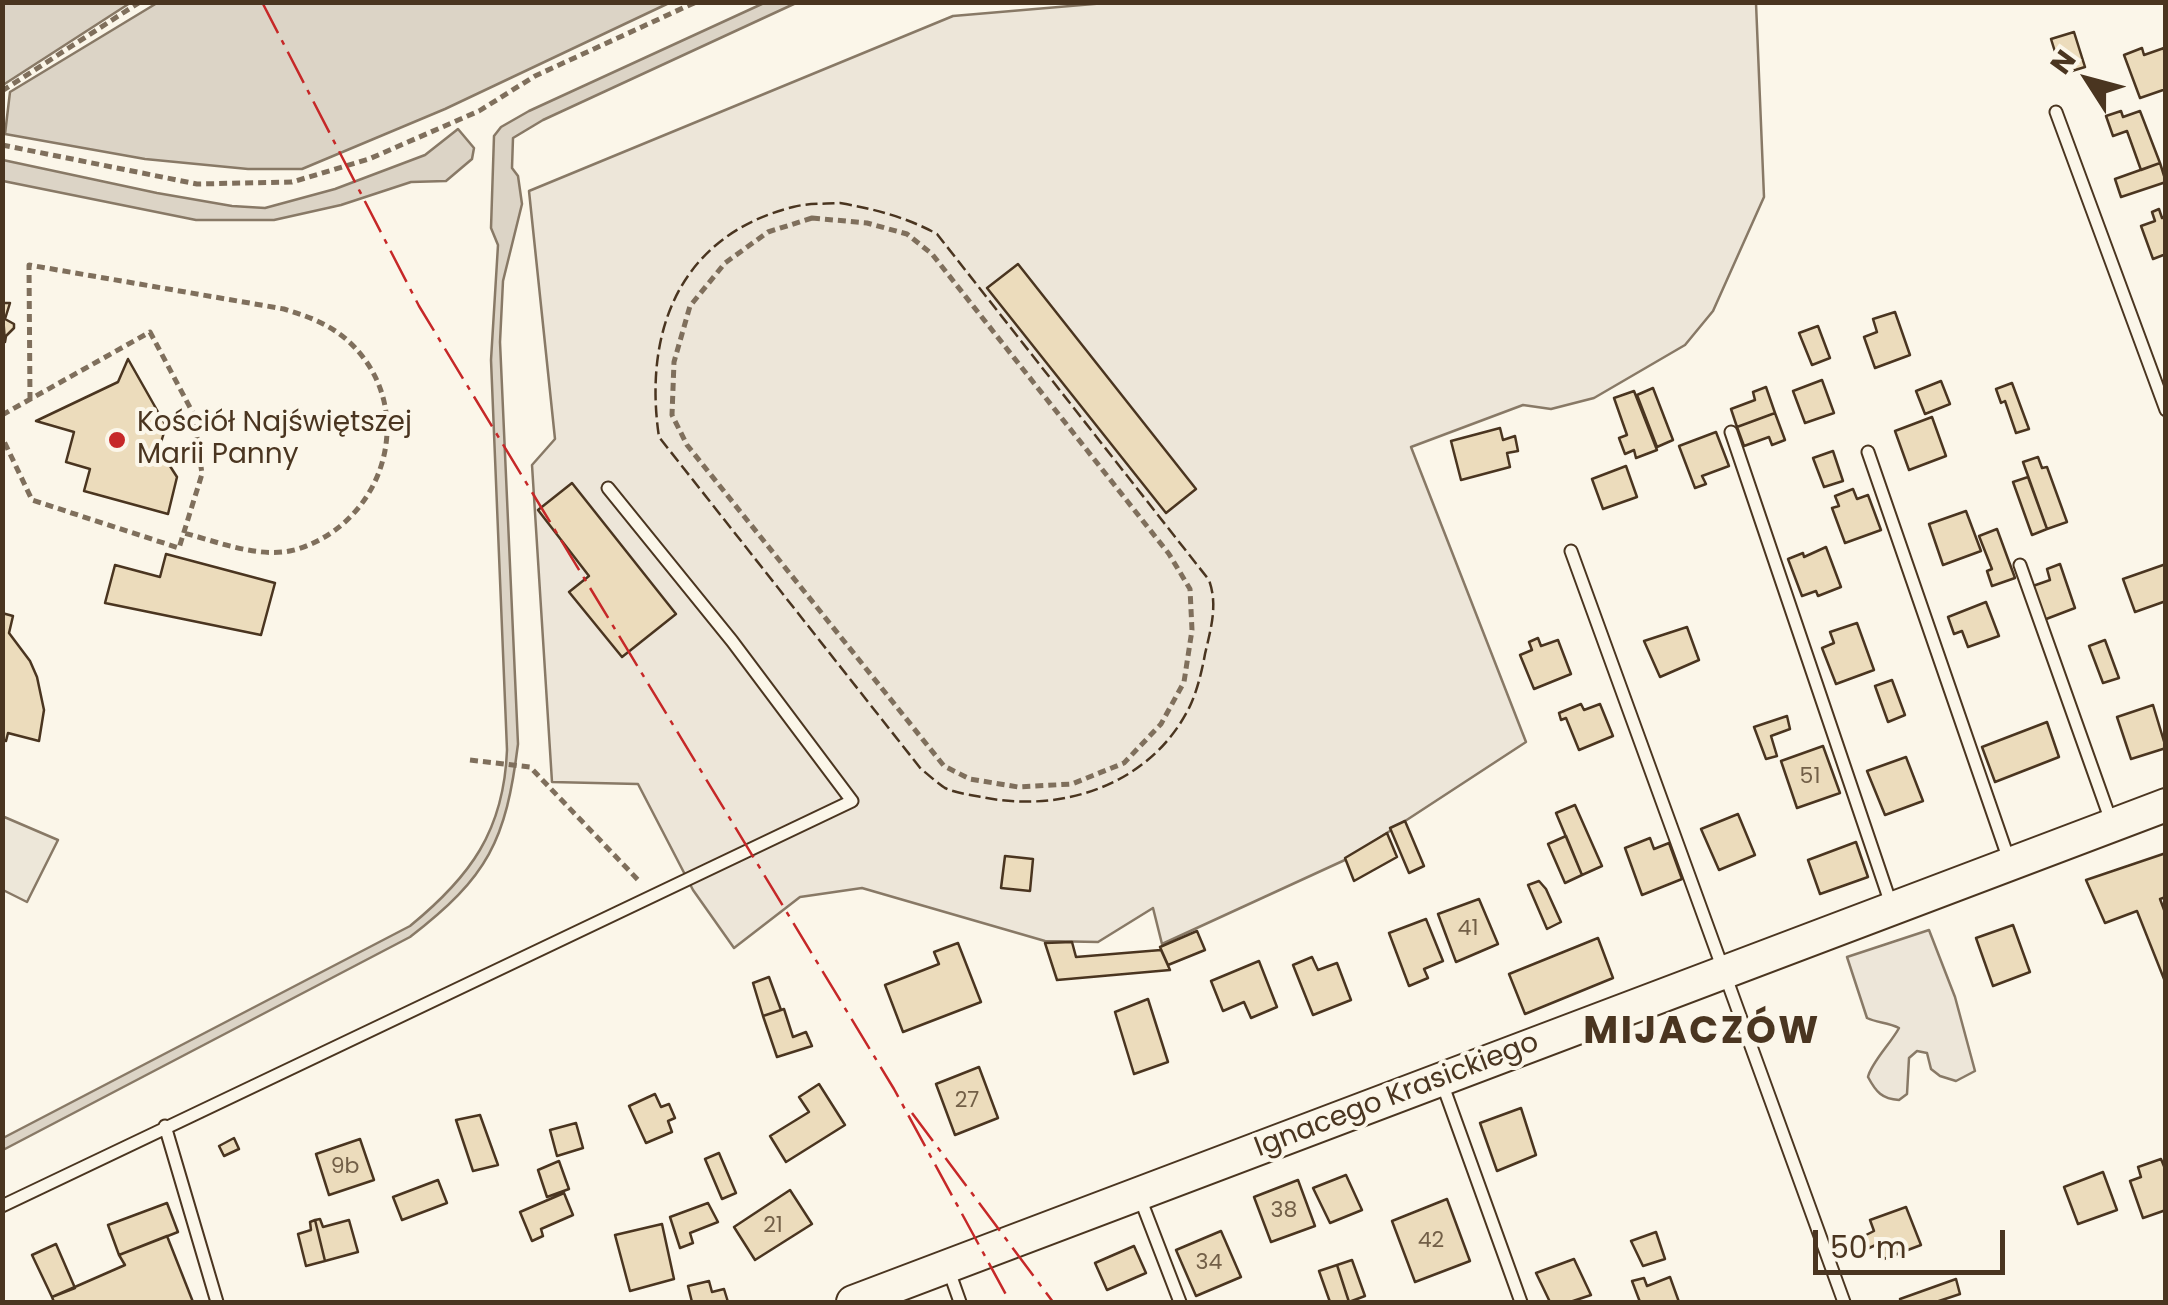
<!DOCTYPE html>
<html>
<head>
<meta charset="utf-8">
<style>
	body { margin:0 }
	#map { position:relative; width:2168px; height:1305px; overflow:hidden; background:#fbf6e9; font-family:Poppins,sans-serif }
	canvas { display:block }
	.frame { position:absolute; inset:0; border:5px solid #4a3520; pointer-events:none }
	.north { position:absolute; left:2038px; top:30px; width:100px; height:100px; -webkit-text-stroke:8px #fbf6e9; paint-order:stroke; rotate:306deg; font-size:28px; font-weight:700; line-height:40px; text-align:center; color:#4a3520 }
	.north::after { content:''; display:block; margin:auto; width:35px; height:45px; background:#4a3520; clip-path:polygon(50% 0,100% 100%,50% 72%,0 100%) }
	.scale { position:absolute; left:1813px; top:1230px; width:192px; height:45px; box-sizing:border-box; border:5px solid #4a3520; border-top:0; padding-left:12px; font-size:30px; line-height:35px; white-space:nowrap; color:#4a3520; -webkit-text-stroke:8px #fbf6e9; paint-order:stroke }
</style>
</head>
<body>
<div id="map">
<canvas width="2168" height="1305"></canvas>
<div class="frame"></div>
<div class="north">N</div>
<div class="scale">50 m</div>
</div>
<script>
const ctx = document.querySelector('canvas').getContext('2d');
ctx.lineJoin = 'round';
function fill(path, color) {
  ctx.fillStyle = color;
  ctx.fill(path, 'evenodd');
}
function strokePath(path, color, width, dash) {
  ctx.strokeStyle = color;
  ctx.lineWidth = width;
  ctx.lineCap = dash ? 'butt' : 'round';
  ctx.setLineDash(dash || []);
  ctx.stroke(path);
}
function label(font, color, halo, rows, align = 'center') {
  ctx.font = font + ' Poppins,sans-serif';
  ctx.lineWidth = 8;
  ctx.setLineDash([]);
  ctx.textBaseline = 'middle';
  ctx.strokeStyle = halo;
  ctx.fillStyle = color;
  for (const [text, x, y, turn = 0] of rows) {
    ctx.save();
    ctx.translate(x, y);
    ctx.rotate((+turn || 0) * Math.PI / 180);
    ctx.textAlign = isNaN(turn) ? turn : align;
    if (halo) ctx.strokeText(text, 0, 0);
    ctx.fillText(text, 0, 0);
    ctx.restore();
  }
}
const green = new Path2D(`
	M1117 2 1756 3 1764 197 1713 311 1685 345 1594 398 1551 409 1523 405 1411 447 1526 742 1347 859 1162 944 1153 908 1098 942 1045 941 862 888 800 897 734 948 693 890 638 784 552 782 532 465 555 439 529 191 953 16Z
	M1929 930 1955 997 1975 1071 1956 1081 1940 1076 1931 1069 1927 1053 1917 1051 1909 1058 1907 1094 1899 1100C1882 1099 1876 1092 1868 1077 1871 1063 1891 1043 1899 1028 1888 1022 1877 1023 1867 1018L1847 957Z`);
fill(green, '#ede6d9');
strokePath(green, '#887966', 2.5);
const parking = new Path2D(`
	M2 816 58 840 27 902 3 890Z`);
fill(parking, '#ede7d9');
strokePath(parking, '#887966', 2.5);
const water = new Path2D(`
	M3 2H130V3L3 85Z
	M157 3V2L669 3 445 109 302 169H248L145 159 5 134 10 92Z
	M764 3H796L543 120 513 138 512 168 518 176 522 204 503 281 500 342 518 744C506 841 488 877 410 937L3 1150V1138L410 926C470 877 504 831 507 750L491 360 498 245 491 228 494 136 501 127 529 111Z
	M458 129 474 148 472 159 446 181 411 182 341 205 274 220H196L3 181V160L157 193 232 206 265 208 335 189 425 155Z`);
fill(water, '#dcd4c6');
strokePath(water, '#887966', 2.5);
const building = new Path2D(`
	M2074 32 2085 67 2062 74 2051 39Z
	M2142 48 2144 55 2164 48 2166 89 2140 98 2124 55Z
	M2121 111 2123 117 2140 111 2160 163 2141 170 2127 131 2113 136 2106 116Z
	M2160 163 2166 182 2121 197 2115 179Z
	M2159 209 2162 218 2166 217V254L2153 259 2141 226 2155 221 2152 212Z
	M1018 264 1196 489 1166 513 987 288Z
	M2 303H10L5 319 14 324V328L6 336 5 342Z
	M1895 312 1910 355 1875 368 1864 337 1877 332 1873 319Z
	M1818 326 1830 358 1812 365 1799 333Z
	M128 359 166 426 159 449 177 477 168 514 84 491 90 469 66 462 74 432 36 421 118 382Z
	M1822 380 1834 413 1805 423 1793 391Z
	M1941 381 1950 404 1925 414 1916 391Z
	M2012 383 2029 429 2016 433 2005 401 2001 403 1996 389Z
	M1766 387 1775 413 1737 427 1731 409 1755 400 1753 392Z
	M1653 388 1673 440 1657 447 1637 395Z
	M1634 391 1657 450 1636 458 1634 450 1625 454 1619 438 1627 435 1614 398Z
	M1775 413 1785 440 1772 445 1769 437 1744 446 1737 427Z
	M1932 417 1946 456 1909 470 1895 431Z
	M1500 428 1503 440 1515 436 1518 451 1507 453 1510 467 1461 480 1451 441Z
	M1716 432 1729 466 1702 476 1706 484 1695 488 1679 446Z
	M1833 451 1843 481 1824 487 1813 458Z
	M2038 457 2042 468 2047 467 2067 522 2047 529 2023 462Z
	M1626 466 1637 497 1603 509 1592 479Z
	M2028 477 2047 529 2032 535 2013 482Z
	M572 483 676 614 622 657 569 592 589 576 538 510Z
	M1853 489 1857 499 1868 495 1881 530 1845 543 1832 508 1839 506 1835 496Z
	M1966 511 1981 551 1943 565 1929 524Z
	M1997 529 2015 578 1992 586 1987 571 1992 569 1979 536Z
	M1826 547 1841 587 1818 596 1816 591 1802 596 1788 559 1803 553 1804 557Z
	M166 554 275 583 261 635 105 603 115 565 160 577Z
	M2060 564 2075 608 2041 621 2030 587 2050 580 2047 569Z
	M2166 564V601L2135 612 2123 579Z
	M1986 602 1999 636 1968 647 1962 631 1954 634 1948 617Z
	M2 613 13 616 9 633 30 661 37 677 44 710 39 741 8 733 6 741 2 740Z
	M1857 623 1874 670 1836 684 1822 648 1834 643 1830 632Z
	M1687 627 1699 660 1660 677 1644 641Z
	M1538 638 1541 646 1558 640 1571 674 1534 689 1520 655 1532 650 1529 642Z
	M2105 640 2119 678 2103 683 2089 646Z
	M1892 680 1905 715 1888 722 1875 686Z
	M1581 704 1584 710 1600 704 1613 736 1579 750 1566 718 1561 720 1559 713Z
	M2153 705 2166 748 2131 759 2117 717Z
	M1787 716 1790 729 1771 736 1777 756 1766 759 1754 727Z
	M2047 722 2059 757 1995 782 1982 747Z
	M1823 746 1840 793 1797 808 1781 761Z
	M1906 757 1923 801 1885 815 1867 771Z
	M1575 805 1602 866 1582 875 1556 813Z
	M1738 814 1755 855 1719 870 1701 829Z
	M1405 821 1424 866 1409 873 1390 828Z
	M1387 833 1397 857 1354 881 1345 858Z
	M1566 836 1582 875 1565 883 1548 844Z
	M1650 838 1654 849 1669 843 1682 879 1642 895 1625 848Z
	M1856 842 1868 877 1820 894 1808 860Z
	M2166 853V897L2160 899 2166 915V984L2137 911 2105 923 2086 880Z
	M1005 856 1033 859 1030 891 1001 888Z
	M1539 881 1546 889 1561 922 1547 929 1528 885Z
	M1479 899 1498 944 1456 962 1438 914Z
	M1426 919 1443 961 1424 969 1428 978 1409 986 1389 933Z
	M2013 925 2030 972 1993 986 1976 938Z
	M1197 931 1205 950 1168 965 1160 947Z
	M1598 938 1613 978 1525 1014 1509 974Z
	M1072 942 1076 957 1161 950 1170 970 1057 980 1045 943Z
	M958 943 981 1002 903 1032 885 985 939 964 934 952Z
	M1312 957 1318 970 1337 963 1351 1000 1313 1015 1293 965Z
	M1259 961 1277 1007 1251 1018 1244 1002 1223 1011 1211 981Z
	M769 977 781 1010 763 1016 753 983Z
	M1148 999 1168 1062 1134 1074 1115 1012Z
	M784 1009 793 1037 806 1032 812 1046 777 1057 763 1016Z
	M979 1067 998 1118 955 1135 936 1084Z
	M819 1084 845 1125 786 1162 770 1136 809 1112 799 1097Z
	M655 1094 661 1107 669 1104 675 1118 668 1121 672 1132 646 1143 629 1106Z
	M1521 1108 1536 1155 1497 1171 1480 1123Z
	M480 1115 498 1165 473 1171 456 1120Z
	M576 1123 583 1148 557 1156 550 1130Z
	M234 1138 239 1149 224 1156 219 1146Z
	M360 1139 374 1180 329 1195 316 1154Z
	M719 1153 736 1193 722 1199 705 1159Z
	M2161 1159 2166 1171V1210L2143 1218 2130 1181 2141 1177 2138 1167Z
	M559 1161 569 1189 547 1197 538 1170Z
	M2103 1172 2117 1210 2078 1224 2064 1187Z
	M1346 1175 1362 1210 1330 1223 1313 1188Z
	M438 1180 447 1203 402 1220 393 1197Z
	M1298 1180 1315 1226 1271 1242 1254 1197Z
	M790 1190 812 1224 755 1260 734 1227Z
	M564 1193 573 1215 541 1229 543 1236 532 1241 520 1212Z
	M1447 1199 1470 1261 1415 1282 1392 1221Z
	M167 1203 178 1232 119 1255 108 1225Z
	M708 1203 718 1222 690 1233 693 1243 680 1248 670 1217Z
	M1906 1207 1921 1245 1884 1259 1878 1244 1869 1248 1864 1236 1874 1231 1870 1220Z
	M320 1219 323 1227 349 1220 358 1252 325 1261 315 1220Z
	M315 1220 325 1261 306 1266 298 1234 311 1230 310 1222Z
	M662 1224 674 1279 630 1291 615 1235Z
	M1221 1231 1241 1277 1196 1296 1176 1250Z
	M1656 1232 1665 1259 1643 1266 1631 1241Z
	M167 1236 193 1302H54L52 1297 125 1265 119 1255Z
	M56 1244 75 1288 52 1297 32 1255Z
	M1134 1246 1146 1273 1107 1290 1095 1263Z
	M1574 1259 1591 1295 1570 1302H1550L1536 1273Z
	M1352 1260 1365 1296 1349 1302 1337 1265Z
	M1337 1265 1349 1302H1350H1330L1319 1271Z
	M1670 1277 1679 1302H1640L1632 1281 1644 1278 1647 1286Z
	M1956 1279 1960 1294 1936 1302H1901L1900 1299Z
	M709 1281 712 1292 724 1289 728 1302H692L688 1286Z`);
fill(building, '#ecdcbc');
strokePath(building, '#4a3520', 2.5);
const lane = new Path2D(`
	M2056 112 2166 410
	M1731 432 1891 904
	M1868 452 2009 860
	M1571 551 1844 1302
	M2020 565 2111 821
	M1442 1083 1521 1302
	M165 1126 217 1302
	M1140 1198 1180 1302
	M2 1206 852 801 732 641 608 488
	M949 1271 960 1302`);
const secondary = new Path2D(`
	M853 1302 2166 805`);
strokePath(lane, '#4a3520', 15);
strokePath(secondary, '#4a3520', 36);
strokePath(new Path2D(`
	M2 91 140 2
	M2 145 197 184 292 182 369 159 479 111 535 76 696 2
	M812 218 867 223 907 234 932 254 1169 554 1190 589 1192 630 1184 682 1161 724 1124 763 1072 784 1018 787 970 779 944 766 687 445 672 415 674 362 690 306 725 263 768 232Z
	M30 400 29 265 284 309C307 316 327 323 346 339 420 404 388 520 298 549 261 560 219 542 184 533
	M2 415 150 332 194 415 202 474 179 548 32 500 2 437
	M470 760 530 767 641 883`), '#7f6f5c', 5, [8, 5]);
strokePath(lane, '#fbf6e9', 11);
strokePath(secondary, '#fbf6e9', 32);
strokePath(new Path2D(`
	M840 203C874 209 906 217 937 234L1209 580C1218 605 1211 628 1205 654 1202 671 1197 691 1190 706 1152 784 1063 814 982 797 970 795 956 793 945 788 937 783 929 775 921 769L659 437C643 330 681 235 793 207 808 203 824 204 840 203Z`), '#4a3520', 2.5, [12, 5]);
strokePath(new Path2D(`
	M262 2 419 306 894 1089 1010 1302
	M912 1113 1053 1302`), '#c62828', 2.5, [35, 8, 5, 8]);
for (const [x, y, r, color] of [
	[117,440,10,"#c62828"]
]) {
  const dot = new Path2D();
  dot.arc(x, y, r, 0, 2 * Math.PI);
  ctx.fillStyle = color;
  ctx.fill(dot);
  strokePath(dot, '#fbf6e9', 4);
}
label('22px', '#725f47', null, [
	["51",1810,777],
	["41",1468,929],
	["27",967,1101],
	["9b",345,1167],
	["38",1284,1211],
	["21",773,1226],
	["42",1431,1241],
	["34",1209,1263]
]);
label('28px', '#4a3520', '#fbf6e9', [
	["Kościół Najświętszej",137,424],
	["Marii Panny",137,456]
], 'left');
label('28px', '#4a3520', '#fbf6e9', [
	["Ignacego Krasickiego",1397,1096,-21]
]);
ctx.letterSpacing = '2.5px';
label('bold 38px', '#4a3520', '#fbf6e9', [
	["MIJACZÓW",1702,1033]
]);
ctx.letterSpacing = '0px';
</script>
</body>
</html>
